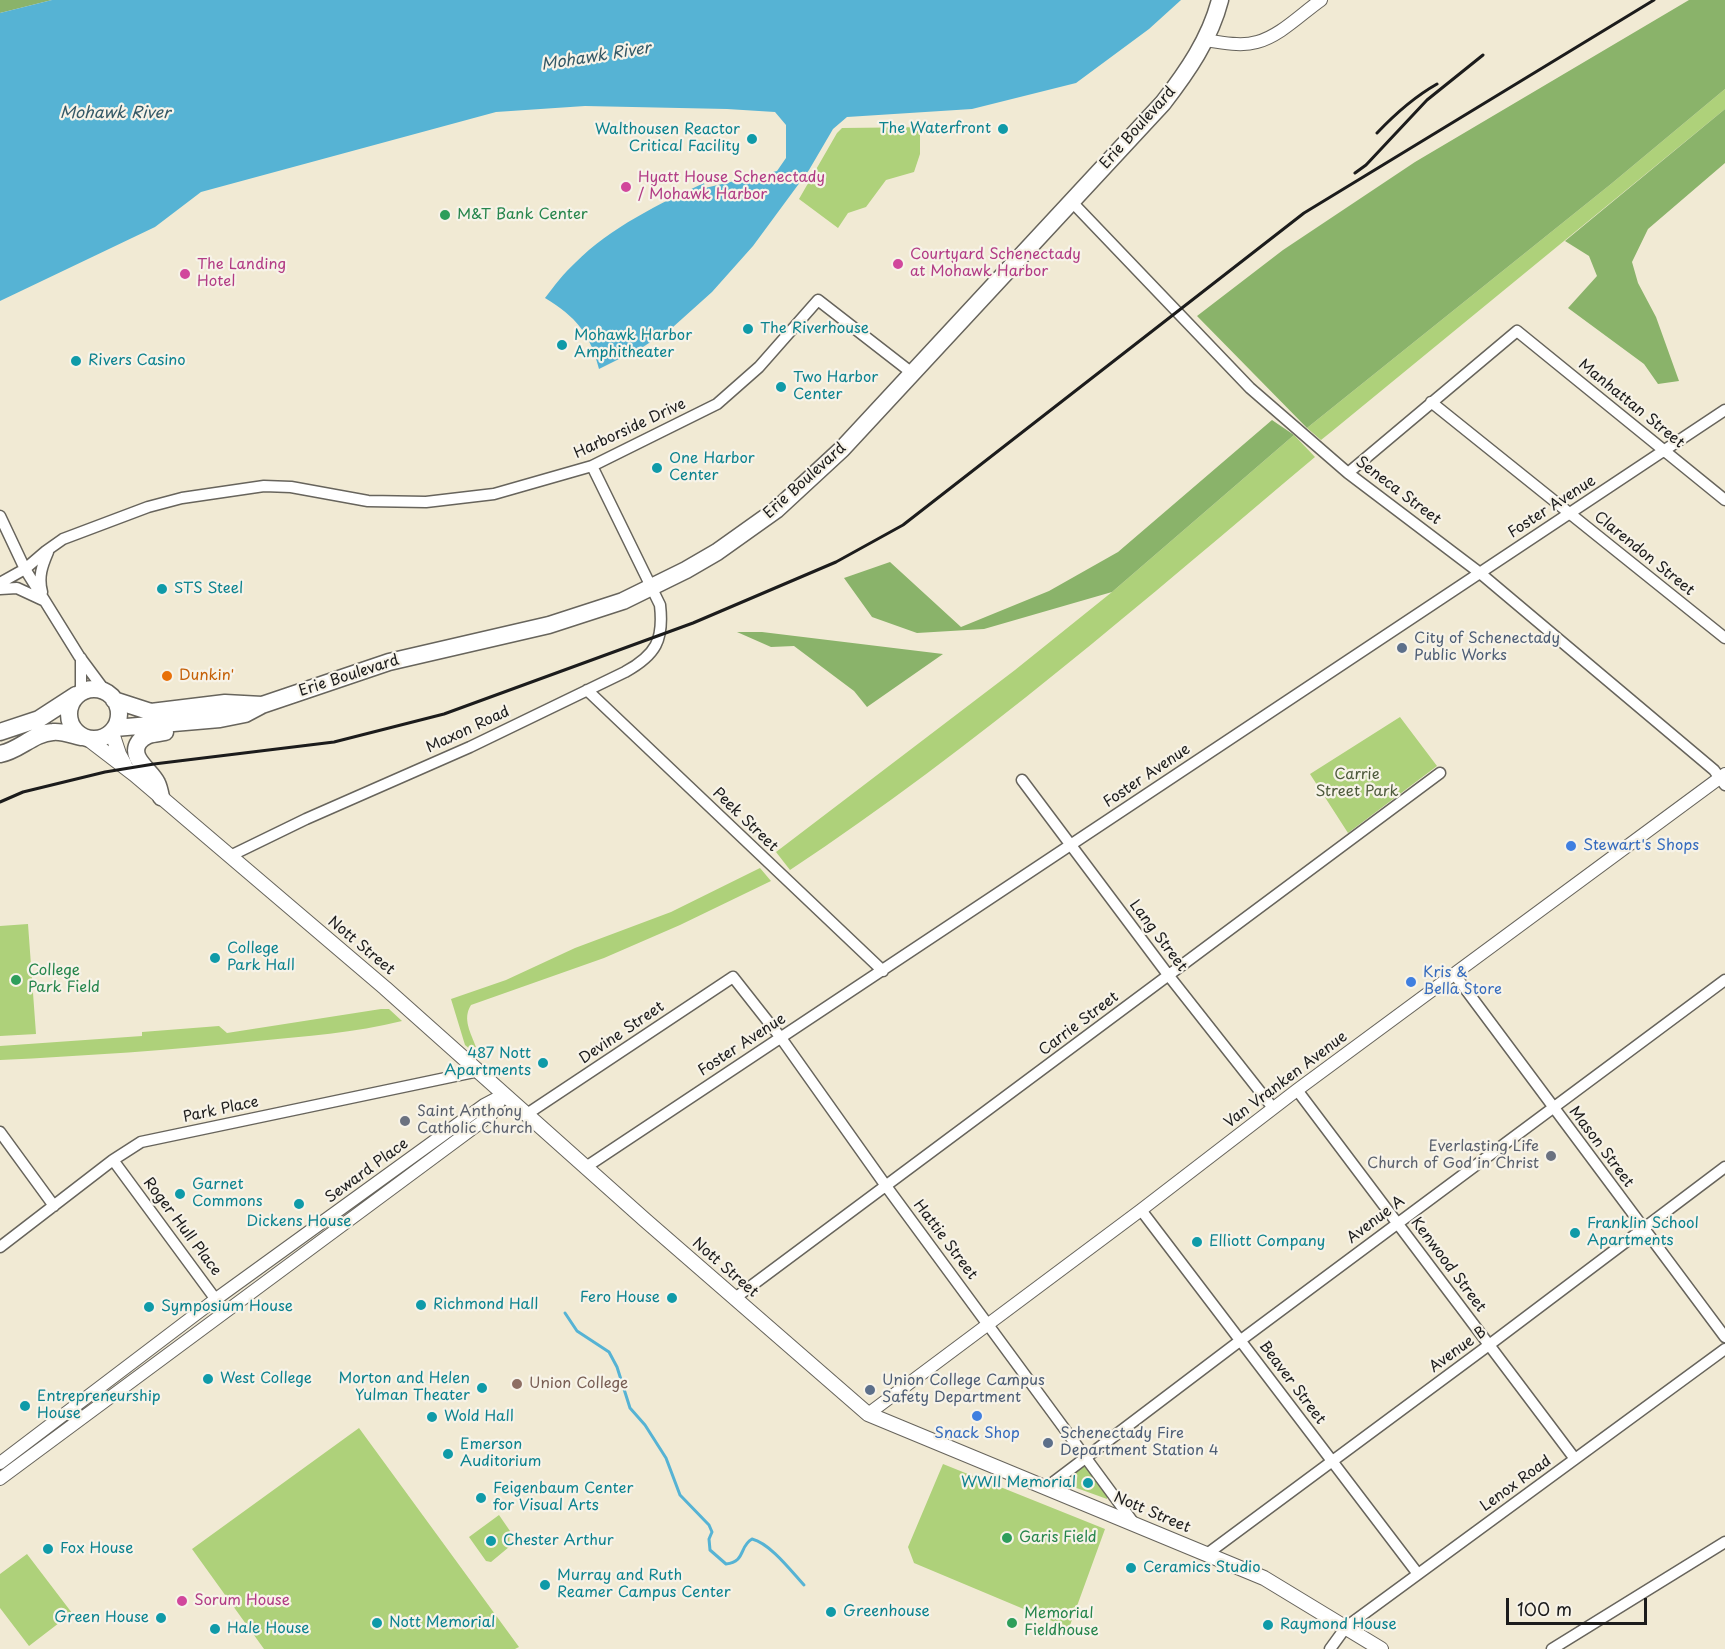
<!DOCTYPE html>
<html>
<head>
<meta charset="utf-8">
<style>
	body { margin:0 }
	#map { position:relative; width:1725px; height:1649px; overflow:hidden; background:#f1ead4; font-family:"Playpen Sans",sans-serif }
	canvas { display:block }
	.scale { position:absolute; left:1506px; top:1598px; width:141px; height:27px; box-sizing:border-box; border:3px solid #1c1c1c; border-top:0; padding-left:8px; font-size:18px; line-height:21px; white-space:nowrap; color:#1c1c1c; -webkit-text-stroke:4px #f7f3e8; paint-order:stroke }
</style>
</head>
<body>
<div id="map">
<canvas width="1725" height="1649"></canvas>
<div class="scale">100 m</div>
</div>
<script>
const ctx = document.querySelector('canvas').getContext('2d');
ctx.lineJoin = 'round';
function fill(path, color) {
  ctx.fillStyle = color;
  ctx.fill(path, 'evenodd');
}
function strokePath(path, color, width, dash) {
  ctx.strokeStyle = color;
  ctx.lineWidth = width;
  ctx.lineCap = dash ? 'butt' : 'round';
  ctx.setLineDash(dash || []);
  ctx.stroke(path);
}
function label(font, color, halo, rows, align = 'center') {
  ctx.font = font + ' "Playpen Sans",sans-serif';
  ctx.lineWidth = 4.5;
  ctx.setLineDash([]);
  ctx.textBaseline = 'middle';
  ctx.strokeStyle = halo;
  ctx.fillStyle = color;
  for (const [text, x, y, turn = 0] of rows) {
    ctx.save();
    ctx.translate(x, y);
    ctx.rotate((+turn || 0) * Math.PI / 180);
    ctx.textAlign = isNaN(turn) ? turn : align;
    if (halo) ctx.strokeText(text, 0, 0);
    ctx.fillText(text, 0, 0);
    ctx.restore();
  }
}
fill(new Path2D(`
	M1725 89V109L1331 432 1321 440 1307 428 1611 184Z
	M932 127V132L920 134V154L914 172 886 180 866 207 848 213 838 228 799 199 837 133 842 128Z
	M1294 435 1315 457C1145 600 976 747 790 870L776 852 1015 670 1112 592Z
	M1400 717 1437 766 1348 833 1310 774Z
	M760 868 771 881 680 925 604 958 471 1005C462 1019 471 1033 476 1047L472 1051 465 1045 451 999 506 980 575 948 671 912Z
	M28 924 36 1034 0 1036V926Z
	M381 1009H389L402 1021C355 1033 305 1036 257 1041 171 1050 86 1056 0 1060V1046L142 1036V1032L219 1026 227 1033Z
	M359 1428 519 1647 515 1649H264L192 1549Z
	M943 1464 1105 1529 1069 1628 914 1563 908 1547Z
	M1084 1465 1107 1495V1499L1071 1486 1069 1483 1070 1476Z
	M499 1515 510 1531 509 1547 491 1562 486 1561 469 1537Z
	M27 1554 72 1613 29 1646 0 1608V1574Z`), '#aed17a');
fill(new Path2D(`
	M0 0H52L0 13Z
	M1689 0H1725V89L1611 184 1307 428 1197 316 1283 250 1415 162Z
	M1725 109V163L1648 229 1632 262 1638 283 1656 317 1679 381 1658 384 1644 364 1568 308 1597 276 1589 256 1565 241Z
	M1272 420 1294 435 1112 592 984 629 917 633 872 617 844 578 890 562 961 627 1049 591 1118 552Z
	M737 632H762L943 654 867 707 854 691 794 646 771 647Z`), '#8ab36a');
fill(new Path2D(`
	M52 0H1181L1149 29 1076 83 972 109 847 117 833 129 809 170 753 246 712 292 673 327 643 347 599 369C590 333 576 317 545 298 554 286 564 273 575 263 611 227 659 204 704 183L705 188 777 171 786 158V125L775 112 727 109 585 106 496 112 201 192 155 227 0 301V13Z`), '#56b3d4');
strokePath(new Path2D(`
	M565 1313 577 1331 609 1352 617 1367 630 1408 645 1425 666 1458 680 1495 709 1525 712 1532 709 1539 710 1550 726 1564C746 1562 739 1546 752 1539 771 1544 791 1571 804 1585`), '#56b3d4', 3);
const minor = new Path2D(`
	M1071 201 1250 388 1348 473 1480 573 1714 770 1725 785
	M1431 402 1725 638
	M1348 473 1517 331 1725 500
	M0 516 25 569 79 656 105 691
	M0 583 25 569 46 551 63 539 148 507 182 498 264 486 291 487 368 501 426 502 494 494 592 466 717 404 759 367 818 300 912 373
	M0 589 17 588 45 601
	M42 592C38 577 42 566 48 552
	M81 658V692
	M587 690 883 971
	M1022 780 1169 976 1273 1108
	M230 856 306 819 470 747 625 672C656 655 664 640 660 605L592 466
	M1455 975 1725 1337
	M1297 1090 1575 1459
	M527 1114 733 977 781 1038 886 1186 1133 1522
	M0 1132 54 1206
	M113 1160 225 1312
	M586 1167 1725 410
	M1141 1210 1418 1574
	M0 1247 113 1160 141 1142 479 1071
	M735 1298 1440 773
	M1047 1487 1241 1340 1725 980
	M1207 1554 1489 1345 1725 1167
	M1330 1649 1346 1627 1725 1349
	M1552 1649 1725 1542`);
const tertiary = new Path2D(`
	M1204 40C1221 42 1240 47 1257 42 1280 36 1301 14 1321 0
	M868 1414 1141 1210 1297 1090 1725 774
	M0 1463 216 1299 484 1105 503 1095
	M0 1479 491 1115 504 1094`);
const secondary = new Path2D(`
	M112 733 119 754 125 765
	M88 739 135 775 385 988 645 1220 868 1414 1264 1578 1381 1649`);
const trunk = new Path2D(`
	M69 714a25 25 0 1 1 50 0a25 25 0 1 1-50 0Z
	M114 700 151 712 225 703 262 705
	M115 728 220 719 245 714 262 705 389 662 549 625 623 601 686 570 717 552 776 510 842 449 1163 103C1187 72 1210 39 1220 0
	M0 732 39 719 76 695
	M0 754C19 751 33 733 53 732 62 731 72 735 81 737
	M161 797C160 792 159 787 157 783 151 770 128 758 139 742 146 733 155 734 165 732`);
strokePath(minor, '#67645c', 13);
strokePath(tertiary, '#67645c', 14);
strokePath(secondary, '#67645c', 16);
strokePath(trunk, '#67645c', 19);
strokePath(minor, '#fff', 10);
strokePath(tertiary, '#fff', 12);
strokePath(secondary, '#fff', 14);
strokePath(trunk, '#fff', 16);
strokePath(new Path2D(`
	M1377 133C1396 113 1414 97 1437 84
	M1355 173 1366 165 1427 100 1483 55
	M0 802 23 792 105 772 154 764 334 742 444 714 693 623 836 562 903 525 1304 213 1654 0`), '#1c1c1c', 3);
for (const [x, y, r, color] of [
	[1003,129,6,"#0f9aa8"],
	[752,139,6,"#0f9aa8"],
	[626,187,6,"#d1479c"],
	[445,215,6,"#2e9e5b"],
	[898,264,6,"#d1479c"],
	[185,274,6,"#d1479c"],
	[748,329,6,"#0f9aa8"],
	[562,345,6,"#0f9aa8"],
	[76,361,6,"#0f9aa8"],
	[781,387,6,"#0f9aa8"],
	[657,468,6,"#0f9aa8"],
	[162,589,6,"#0f9aa8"],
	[1402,648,6,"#5c6f8a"],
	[167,676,6,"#e8710a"],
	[1571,846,6,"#3f7fe0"],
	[215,958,6,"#0f9aa8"],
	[16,980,6,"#2e9e5b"],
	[1411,982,6,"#3f7fe0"],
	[543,1063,6,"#0f9aa8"],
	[405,1121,6,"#6b7280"],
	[1551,1156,6,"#6b7280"],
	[180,1194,6,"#0f9aa8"],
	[299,1204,6,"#0f9aa8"],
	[1575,1233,6,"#0f9aa8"],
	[1197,1242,6,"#0f9aa8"],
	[672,1298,6,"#0f9aa8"],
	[421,1305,6,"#0f9aa8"],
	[149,1307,6,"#0f9aa8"],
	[208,1379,6,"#0f9aa8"],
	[517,1384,6,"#8d6e63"],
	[482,1388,6,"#0f9aa8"],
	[870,1390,6,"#5c6f8a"],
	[25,1406,6,"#0f9aa8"],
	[977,1416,6,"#3f7fe0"],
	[432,1417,6,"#0f9aa8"],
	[1048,1443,6,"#5c6f8a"],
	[448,1454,6,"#0f9aa8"],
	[1088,1483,6,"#0f9aa8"],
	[481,1498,6,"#0f9aa8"],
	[1007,1538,6,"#2e9e5b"],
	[491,1541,6,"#0f9aa8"],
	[48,1549,6,"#0f9aa8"],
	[1131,1568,6,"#0f9aa8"],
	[545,1585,6,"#0f9aa8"],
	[182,1601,6,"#d1479c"],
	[831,1612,6,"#0f9aa8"],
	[161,1618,6,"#0f9aa8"],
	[377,1623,6,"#0f9aa8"],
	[1012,1623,6,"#2e9e5b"],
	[1268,1625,6,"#0f9aa8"],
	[215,1629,6,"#0f9aa8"]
]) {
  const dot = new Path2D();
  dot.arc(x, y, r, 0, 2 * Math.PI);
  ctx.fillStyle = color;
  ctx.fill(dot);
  strokePath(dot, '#f7f3e8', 2);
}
label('15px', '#1c1c1c', '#f7f3e8', [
	["Erie Boulevard",1138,128,-48],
	["Manhattan Street",1631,404,39],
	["Harborside Drive",630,429,-25],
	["Erie Boulevard",805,481,-42],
	["Seneca Street",1398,491,37],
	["Foster Avenue",1552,507,-33],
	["Clarendon Street",1644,554,39],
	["Erie Boulevard",349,676,-18],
	["Maxon Road",468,730,-25],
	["Foster Avenue",1147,776,-34],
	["Peek Street",745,820,44],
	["Lang Street",1158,936,53],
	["Nott Street",361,946,40],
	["Carrie Street",1079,1024,-37],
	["Devine Street",622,1033,-34],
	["Foster Avenue",742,1045,-33],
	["Van Vranken Avenue",1286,1080,-37],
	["Park Place",221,1110,-12],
	["Mason Street",1601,1147,53],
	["Seward Place",367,1171,-36],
	["Avenue A",1376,1220,-37],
	["Roger Hull Place",182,1227,53],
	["Hattie Street",945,1240,53],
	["Kenwood Street",1448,1265,53],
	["Nott Street",725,1268,41],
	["Avenue B",1458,1350,-36],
	["Beaver Street",1292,1383,53],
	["Lenox Road",1516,1484,-36],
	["Nott Street",1152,1513,23]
]);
label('15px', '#0d838f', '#f7f3e8', [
	["The Waterfront",991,129,"right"],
	["Walthousen Reactor",740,130,"right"],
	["Critical Facility",740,147,"right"],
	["The Riverhouse",760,329],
	["Mohawk Harbor",574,336],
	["Amphitheater",574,353],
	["Rivers Casino",88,361],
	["Two Harbor",793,378],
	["Center",793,395],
	["One Harbor",669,459],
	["Center",669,476],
	["STS Steel",174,589],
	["College",227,949],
	["Park Hall",227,966],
	["487 Nott",531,1054,"right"],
	["Apartments",531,1071,"right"],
	["Garnet",192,1185],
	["Commons",192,1202],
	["Dickens House",299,1222,"center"],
	["Franklin School",1587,1224],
	["Apartments",1587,1241],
	["Elliott Company",1209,1242],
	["Fero House",660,1298,"right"],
	["Richmond Hall",433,1305],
	["Symposium House",161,1307],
	["West College",220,1379],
	["Morton and Helen",470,1379,"right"],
	["Yulman Theater",470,1396,"right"],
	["Entrepreneurship",37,1397],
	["House",37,1414],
	["Wold Hall",444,1417],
	["Emerson",460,1445],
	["Auditorium",460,1462],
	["WWII Memorial",1076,1483,"right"],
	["Feigenbaum Center",493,1489],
	["for Visual Arts",493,1506],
	["Chester Arthur",503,1541],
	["Fox House",60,1549],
	["Ceramics Studio",1143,1568],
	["Murray and Ruth",557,1576],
	["Reamer Campus Center",557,1593],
	["Greenhouse",843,1612],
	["Green House",149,1618,"right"],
	["Nott Memorial",389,1623],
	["Raymond House",1280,1625],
	["Hale House",227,1629]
], 'left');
label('15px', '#b23c85', '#f7f3e8', [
	["Hyatt House Schenectady",638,178],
	["/ Mohawk Harbor",638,195],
	["Courtyard Schenectady",910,255],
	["at Mohawk Harbor",910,272],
	["The Landing",197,265],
	["Hotel",197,282],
	["Sorum House",194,1601]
], 'left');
label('15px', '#27864d', '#f7f3e8', [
	["M&T Bank Center",457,215],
	["College",28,971],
	["Park Field",28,988],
	["Garis Field",1019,1538],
	["Memorial",1024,1614],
	["Fieldhouse",1024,1631]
], 'left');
label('15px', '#4e5e75', '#f7f3e8', [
	["City of Schenectady",1414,639],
	["Public Works",1414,656],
	["Union College Campus",882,1381],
	["Safety Department",882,1398],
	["Schenectady Fire",1060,1434],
	["Department Station 4",1060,1451]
], 'left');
label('15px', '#c56008', '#f7f3e8', [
	["Dunkin'",179,676]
], 'left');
label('15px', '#4f5b3d', '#f7f3e8', [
	["Carrie",1357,775],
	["Street Park",1357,792]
]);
label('15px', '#366cbe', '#f7f3e8', [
	["Stewart's Shops",1583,846],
	["Kris &",1423,973],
	["Bella Store",1423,990],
	["Snack Shop",977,1434,"center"]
], 'left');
label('15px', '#5b616d', '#f7f3e8', [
	["Saint Anthony",417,1112],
	["Catholic Church",417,1129],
	["Everlasting Life",1539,1147,"right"],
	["Church of God in Christ",1539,1164,"right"]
], 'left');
label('15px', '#785e54', '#f7f3e8', [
	["Union College",529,1384]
], 'left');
label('italic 16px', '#335866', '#f7f3e8', [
	["Mohawk River",596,57,-9],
	["Mohawk River",115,114]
]);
</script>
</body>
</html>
